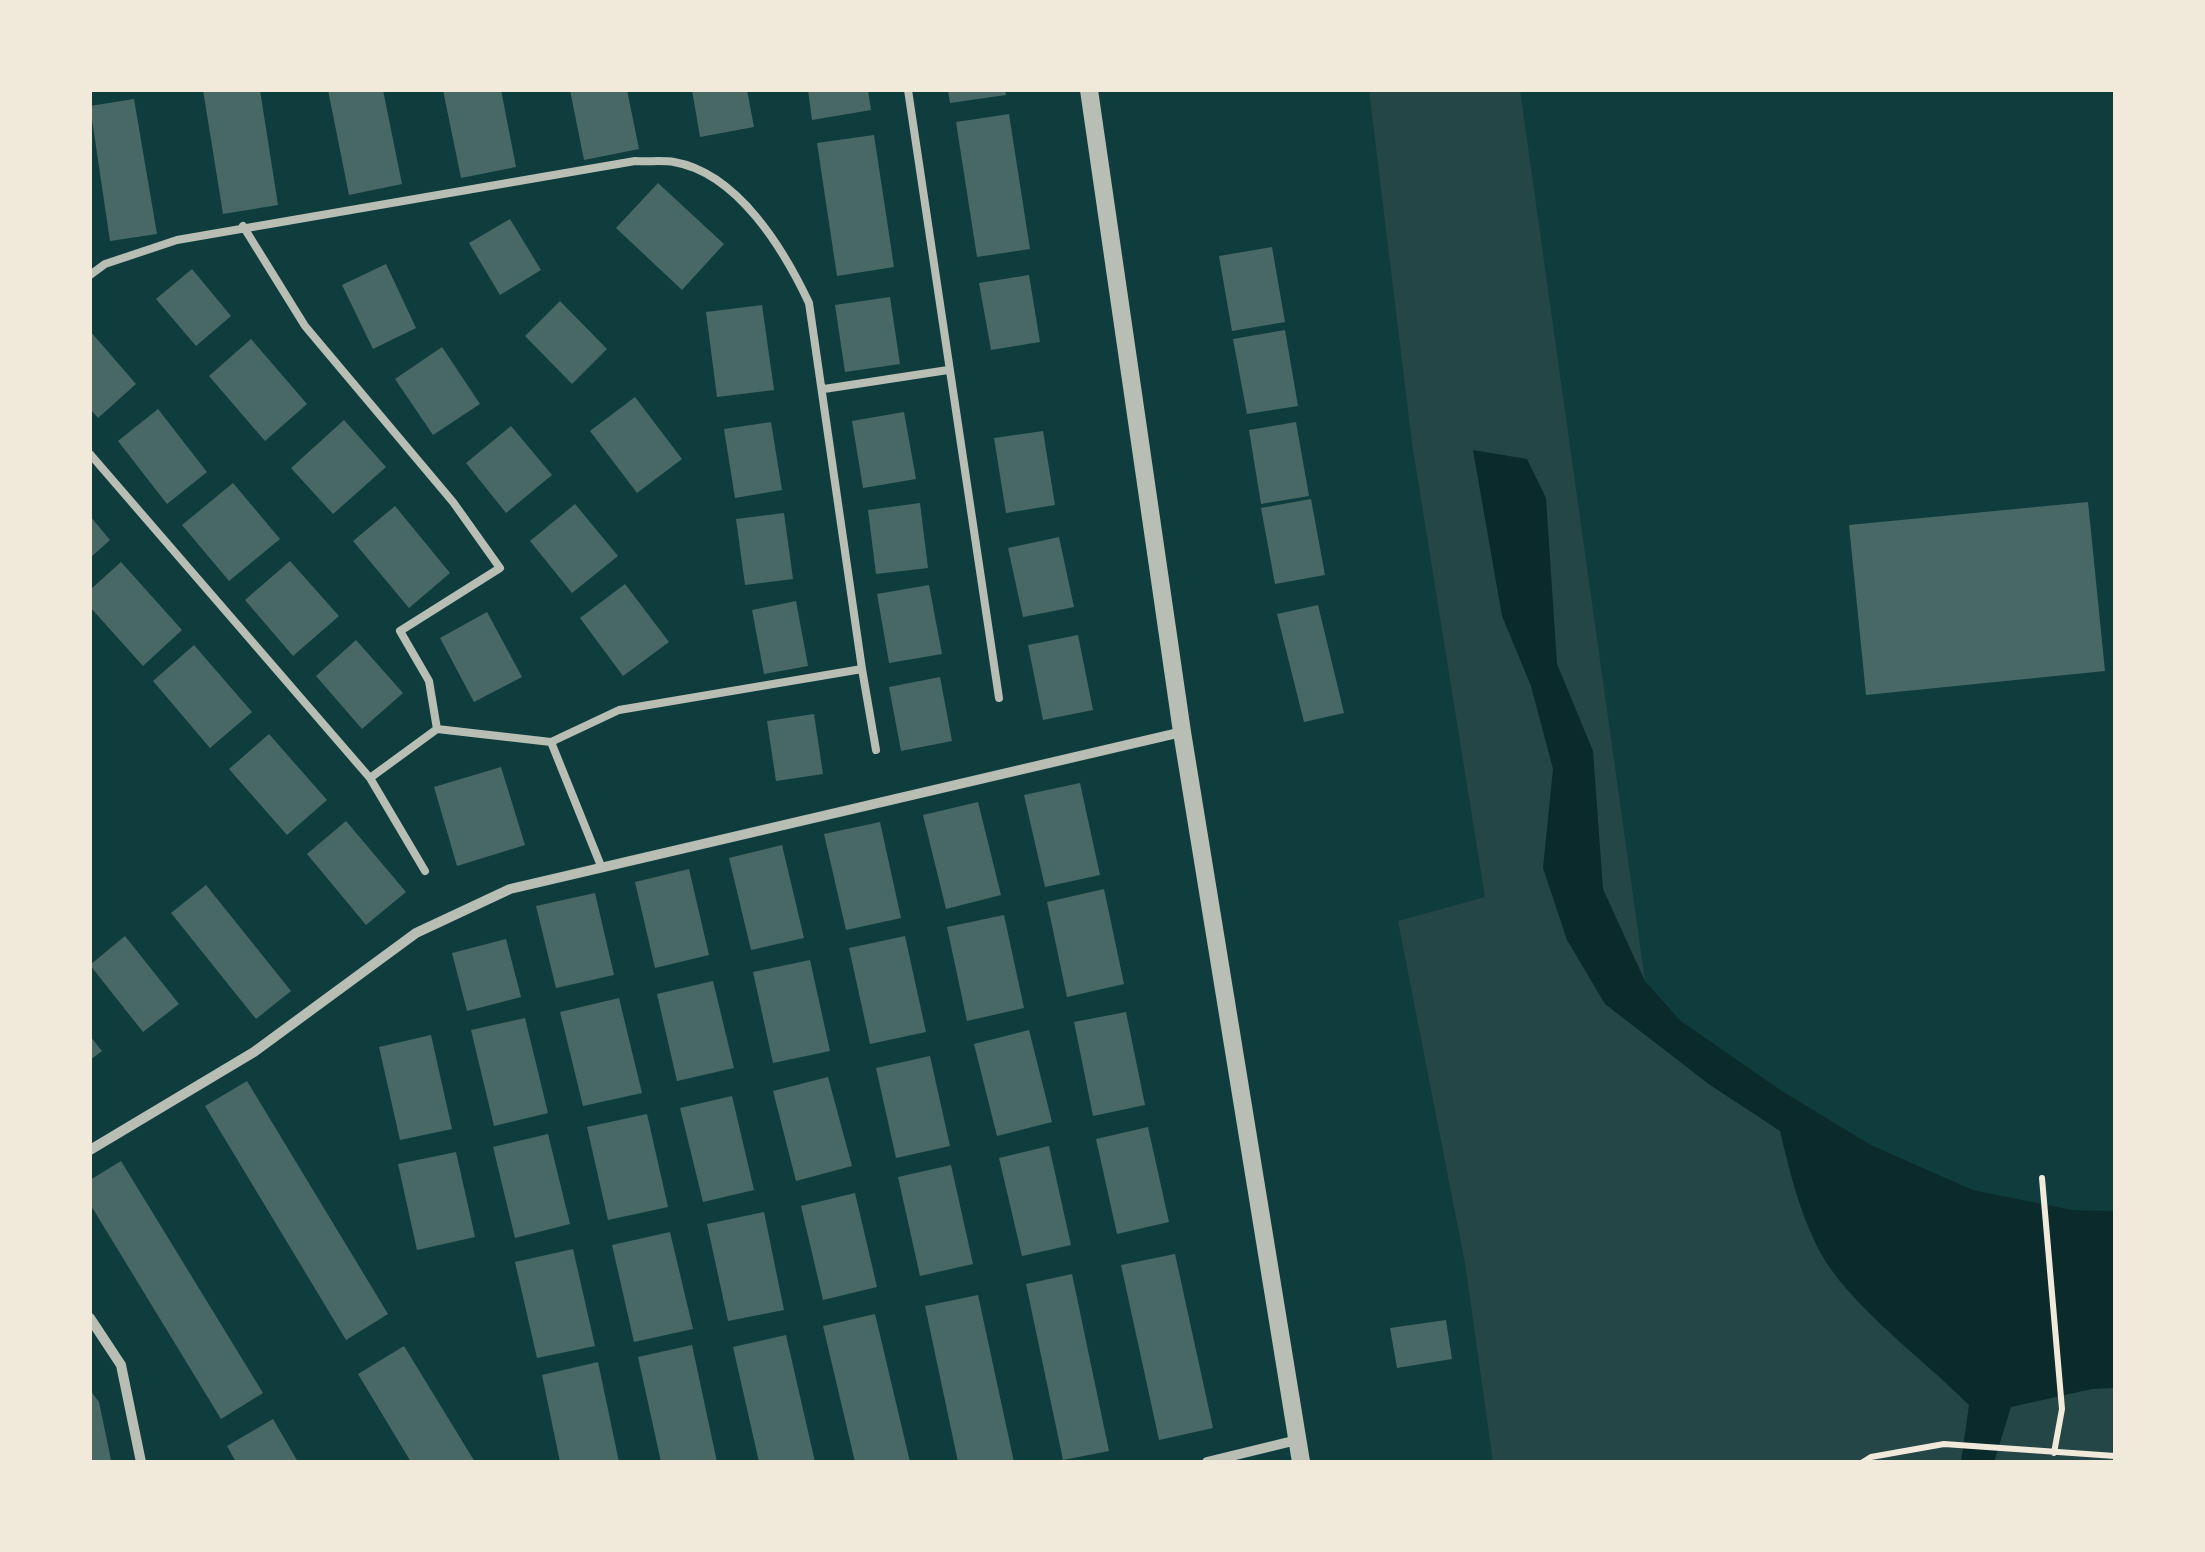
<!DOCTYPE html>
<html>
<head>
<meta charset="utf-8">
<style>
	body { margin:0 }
	#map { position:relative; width:2205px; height:1552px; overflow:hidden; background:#0f3d3e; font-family:"IBM Plex Sans",sans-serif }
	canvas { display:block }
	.frame { position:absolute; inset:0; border:92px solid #f1e9da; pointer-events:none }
</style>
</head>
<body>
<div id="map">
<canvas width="2205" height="1552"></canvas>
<div class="frame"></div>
</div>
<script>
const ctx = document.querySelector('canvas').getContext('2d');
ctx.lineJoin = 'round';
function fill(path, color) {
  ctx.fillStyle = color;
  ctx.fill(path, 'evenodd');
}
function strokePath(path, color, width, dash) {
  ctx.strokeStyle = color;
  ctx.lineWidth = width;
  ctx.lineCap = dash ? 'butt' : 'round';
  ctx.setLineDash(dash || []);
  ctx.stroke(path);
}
fill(new Path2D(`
	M1369 90H1520L1645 981 1681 1021 1782 1091 1871 1145 1973 1190 2073 1210 2115 1211V1462H1493L1465 1263 1398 921 1485 897 1412 443Z`), '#244646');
fill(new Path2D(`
	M1473 450 1527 459 1546 498 1557 664 1593 751 1603 889 1645 981 1681 1021 1782 1091 1871 1145 1973 1190 2073 1210 2115 1211V1388L2092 1389 2011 1407 1994 1462H1961L1969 1405C1924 1359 1840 1299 1815 1242 1798 1207 1789 1169 1780 1131L1710 1085 1605 1004 1567 940 1543 868 1553 769 1531 686 1502 616Z`), '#0a2a2b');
fill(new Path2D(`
	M203 90H260L278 205 223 214Z
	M328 90H383L402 184 349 195Z
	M443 90H501L516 167 461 178Z
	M570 90H627L639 149 584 160Z
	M692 90H747L754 127 700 137Z
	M808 90H868L871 110 812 120Z
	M948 90H1005L1006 95 950 103Z
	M134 99 157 234 110 241 90 106Z
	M1009 114 1030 249 977 257 956 122Z
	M874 135 894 267 837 276 817 143Z
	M658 183 724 244 682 290 616 228Z
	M510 219 541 270 500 295 469 243Z
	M1272 247 1285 322 1232 331 1219 256Z
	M386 264 416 328 373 349 342 285Z
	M192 269 231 316 196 346 156 299Z
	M1029 275 1040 342 991 350 979 283Z
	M890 297 900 364 845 372 835 305Z
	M560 301 607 349 572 384 525 336Z
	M762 305 774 390 717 397 706 312Z
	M1285 330 1298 406 1247 414 1233 339Z
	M90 331 136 384 98 418 90 409Z
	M251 339 307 404 265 441 209 376Z
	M442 347 480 404 433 435 395 379Z
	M635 397 682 459 637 493 590 431Z
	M158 409 207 472 167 504 118 441Z
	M904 412 916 479 863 488 852 421Z
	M344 420 386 467 333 514 291 468Z
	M771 422 782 490 735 498 724 429Z
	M1296 422 1309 496 1261 504 1249 430Z
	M511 426 552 475 506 513 466 463Z
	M1043 431 1055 505 1006 513 994 438Z
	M233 483 280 539 229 581 182 525Z
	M1311 499 1325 575 1275 584 1261 508Z
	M2088 502 2105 671 1866 695 1849 525Z
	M920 503 928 568 876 574 868 510Z
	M575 504 618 556 572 593 530 541Z
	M395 506 450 573 409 608 353 541Z
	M784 513 793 579 745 585 736 519Z
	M90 516 110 540 90 558Z
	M1059 537 1074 607 1023 617 1008 548Z
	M290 561 339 616 293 656 245 600Z
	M121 562 182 630 143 666 90 607V590Z
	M625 584 669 642 623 676 580 618Z
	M929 585 942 654 889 663 877 594Z
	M796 601 808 666 764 674 752 610Z
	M1318 605 1344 713 1304 722 1277 614Z
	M487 612 522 677 474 702 440 638Z
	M1078 635 1093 710 1043 720 1028 645Z
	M356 640 403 693 362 729 316 676Z
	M194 645 252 712 210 748 153 681Z
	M940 677 952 741 901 751 889 687Z
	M814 714 823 774 776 781 767 721Z
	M269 734 327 800 287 835 229 769Z
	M501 767 525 845 457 866 434 787Z
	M1080 783 1100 875 1045 887 1024 795Z
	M978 802 1001 895 946 909 923 815Z
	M346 821 406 892 366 925 307 854Z
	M880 822 901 918 846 930 824 834Z
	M782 845 804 938 751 950 729 858Z
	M689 869 709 955 655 968 635 882Z
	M206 885 291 991 256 1019 171 913Z
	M1104 889 1124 984 1067 997 1047 902Z
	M595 893 614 975 556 988 536 906Z
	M1004 915 1024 1008 967 1021 947 927Z
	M125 936 179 1004 143 1032 90 965Z
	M905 936 926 1032 870 1044 849 948Z
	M506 939 521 997 467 1011 452 953Z
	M810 960 830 1051 773 1063 753 972Z
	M713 981 734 1068 677 1081 657 994Z
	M619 998 642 1093 583 1106 560 1012Z
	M1126 1012 1145 1105 1093 1116 1074 1022Z
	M525 1018 548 1113 494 1126 471 1030Z
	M1029 1030 1052 1122 997 1136 974 1044Z
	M431 1035 452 1129 400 1140 379 1047Z
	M90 1036 102 1051 90 1060Z
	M930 1056 950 1146 896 1158 876 1068Z
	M828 1077 852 1166 796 1181 773 1091Z
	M247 1081 388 1314 346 1340 205 1106Z
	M732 1096 754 1190 703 1202 680 1108Z
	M647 1114 668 1207 608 1220 587 1127Z
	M1148 1127 1169 1222 1117 1234 1096 1139Z
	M548 1134 570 1224 515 1238 493 1147Z
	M1049 1146 1071 1245 1022 1256 999 1158Z
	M456 1152 475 1237 417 1250 398 1164Z
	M121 1161 263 1393 221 1419 90 1204V1180Z
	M951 1165 973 1264 920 1276 898 1177Z
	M855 1193 877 1287 823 1300 801 1206Z
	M764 1212 784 1310 728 1321 707 1224Z
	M670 1232 693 1329 634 1342 612 1245Z
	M573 1249 595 1346 537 1358 515 1262Z
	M1175 1254 1213 1428 1159 1440 1121 1265Z
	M1072 1274 1109 1451 1063 1460 1026 1284Z
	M978 1295 1014 1462H958L925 1306Z
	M875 1314 910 1462H855L823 1326Z
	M1446 1320 1452 1359 1397 1368 1390 1328Z
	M786 1335 815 1462H759L733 1347Z
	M692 1345 717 1462H661L638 1357Z
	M404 1346 475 1462H411L358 1374Z
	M598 1362 619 1462H560L542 1375Z
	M90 1390 99 1402 111 1460 90 1462Z
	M273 1419 298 1462H236L227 1446Z`), '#486865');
strokePath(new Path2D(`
	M2042 1178 2062 1409 2054 1453
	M1863 1462 1871 1457 1944 1444 2115 1456`), '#f1e9da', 6);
strokePath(new Path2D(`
	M908 90 999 698
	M243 226 305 326 453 502 500 568 400 631 429 681 437 729 370 778
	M90 275 105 264 177 240 635 161C648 162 662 160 674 162 738 173 784 250 809 303L862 669
	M824 389 948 370
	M90 454 370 778 425 871
	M437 729 551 742 619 710 862 669 876 750
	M551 742 601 866`), '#b8beb3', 8);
strokePath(new Path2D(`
	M90 1150 254 1052 416 933 510 889 1182 732
	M90 1318 121 1365 141 1462
	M1207 1462 1297 1440`), '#b8beb3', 10);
strokePath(new Path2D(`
	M1089 90 1182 732 1301 1462`), '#b8beb3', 18);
</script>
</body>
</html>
